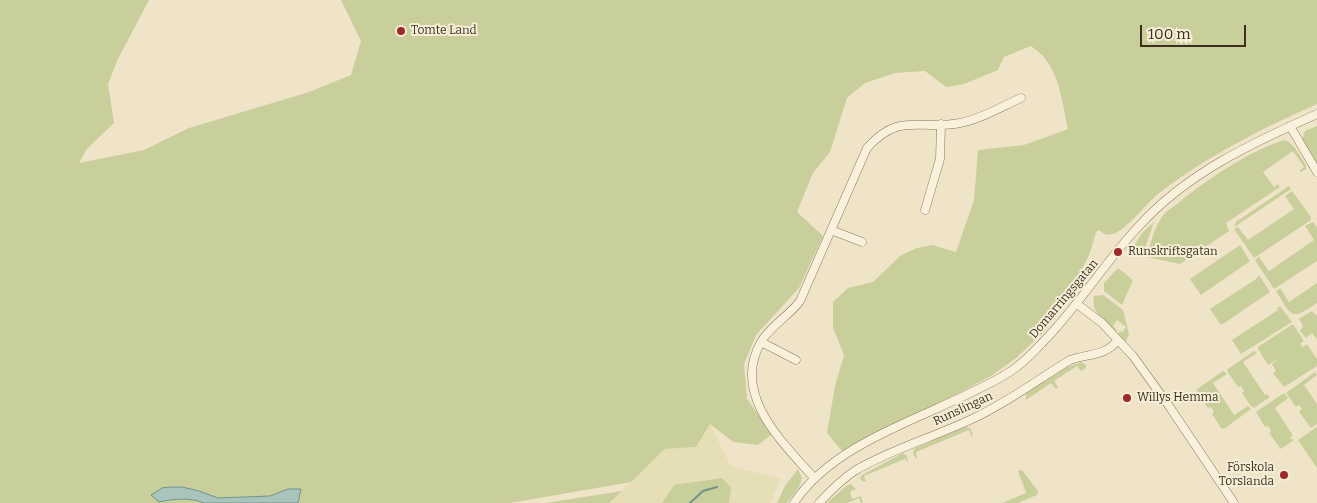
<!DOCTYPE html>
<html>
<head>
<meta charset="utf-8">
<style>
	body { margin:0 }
	#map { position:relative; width:1317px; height:503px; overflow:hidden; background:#f0e4c8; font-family:Bitter,serif }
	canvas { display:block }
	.scale { position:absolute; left:1140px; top:25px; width:106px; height:22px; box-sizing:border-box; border:2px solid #3d2e20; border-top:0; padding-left:6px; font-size:15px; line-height:18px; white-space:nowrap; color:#3d2e20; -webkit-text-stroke:4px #f7eed8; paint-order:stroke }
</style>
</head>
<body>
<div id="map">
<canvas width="1317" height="503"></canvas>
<div class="scale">100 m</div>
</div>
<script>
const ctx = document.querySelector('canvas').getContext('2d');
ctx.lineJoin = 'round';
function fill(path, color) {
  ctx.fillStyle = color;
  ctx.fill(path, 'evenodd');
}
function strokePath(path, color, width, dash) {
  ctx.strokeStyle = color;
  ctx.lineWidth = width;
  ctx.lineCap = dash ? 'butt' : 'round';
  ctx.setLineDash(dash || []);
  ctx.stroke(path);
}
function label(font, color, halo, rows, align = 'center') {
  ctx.font = font + ' Bitter,serif';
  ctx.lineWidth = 4;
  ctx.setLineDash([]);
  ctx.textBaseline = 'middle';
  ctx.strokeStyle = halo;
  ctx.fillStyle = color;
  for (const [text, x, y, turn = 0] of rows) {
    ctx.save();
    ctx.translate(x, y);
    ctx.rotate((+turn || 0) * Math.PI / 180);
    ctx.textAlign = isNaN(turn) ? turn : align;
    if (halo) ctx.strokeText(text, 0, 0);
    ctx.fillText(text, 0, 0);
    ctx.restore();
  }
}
fill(new Path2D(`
	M710 424 731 466 781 479 770 503H729L731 488 674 485 662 503H609L665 449 696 447Z`), '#e6deb5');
fill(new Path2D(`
	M0 0H149L118 59 108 84 114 123 87 149 79 163 144 150 189 128 309 92 351 75 361 41 341 0H1317V104C1261 129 1207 156 1158 194 1146 204 1126 230 1113 234 1107 236 1104 234 1099 230L1096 232 1091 250 1081 272V284L1045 331 1016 358 991 376 940 403 842 451 827 433 835 386 844 355 833 328V302L848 288 873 282 900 256 917 248 932 245 956 252 974 200 978 150 1024 145 1068 129C1063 106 1060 78 1046 60 1042 54 1036 50 1031 46L1004 57 998 70 964 84 946 87 925 71 895 73 865 83 847 98 830 152 813 173 797 212 823 236 799 288 756 335 744 364 747 399 772 434 758 445 733 442 710 424 696 447 665 449 631 482 510 503H298L300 489H288L270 496 218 498 182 487 162 488 159 502C174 499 189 497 204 503H0Z
	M1317 126V164L1302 140 1305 131Z
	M1284 140C1294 142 1300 157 1306 165V169L1301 172 1299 171 1304 167 1293 151 1263 172 1274 187 1278 184 1280 187 1226 223 1229 231 1180 264 1147 257C1150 245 1154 228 1162 217 1165 212 1171 208 1176 205 1206 180 1247 152 1284 140Z
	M1289 186 1291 189 1234 227 1236 222Z
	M1292 191 1311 217V220L1254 258 1234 229 1238 227 1248 240 1294 209 1285 196Z
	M1154 222 1143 254H1132L1130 252 1142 233Z
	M1313 222 1317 227V261L1274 289 1255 260 1259 257 1269 271 1314 240 1305 226Z
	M1240 245 1250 261 1201 295 1190 279Z
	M1118 268 1133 280 1122 305 1104 291V283Z
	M1259 275 1270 292 1223 324H1220L1210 309 1256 279Z
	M1317 283V303C1291 321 1292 317 1276 291L1280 288 1289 302Z
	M1103 295 1123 310 1129 334 1126 342 1118 334 1120 331 1122 332 1126 327 1117 320 1113 326 1117 330 1116 332C1106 322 1090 312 1094 296Z
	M1280 306 1292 322 1241 354 1232 340 1278 310 1277 308Z
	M1312 311 1317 316V339L1312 333 1306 338 1300 331 1303 326 1299 319Z
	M1293 324 1304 341 1300 344 1303 347 1307 344 1317 359V366L1284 387 1273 373 1276 371 1272 364 1279 358 1268 365 1258 349V347Z
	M1254 351 1257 353 1243 362 1265 395 1267 394 1270 397 1254 408 1251 406 1242 393 1244 391 1241 386 1238 387 1227 371 1228 369Z
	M1082 362 1086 365V368L1081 371 1077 366 1054 381 1058 387 1056 389 1051 383 1026 400V394L1066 367Z
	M1223 371 1227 374 1213 383 1234 415 1248 406 1251 409 1224 429 1221 428 1212 414 1214 412 1211 407 1208 408 1197 391V389Z
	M1315 372 1317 375 1304 385 1317 404V424L1311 428 1299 412 1302 409 1299 405 1296 407 1286 393Z
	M1284 393 1288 398 1275 408 1292 434V437L1289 438 1294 440 1281 449 1269 433 1271 431 1268 426 1265 427 1256 412Z
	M965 427 970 428 973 435 972 437 969 430 916 452 917 459 914 456 913 452 915 448Z
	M1317 427V468L1298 440Z
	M903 453 907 456 908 463 905 459 864 476 866 481 864 482 861 480 860 477 862 475Z
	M798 469 802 478 799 487 787 503H777L785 486Z
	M1022 470 1038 491 1037 495 1018 503H1002L1026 493 1018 471Z
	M722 478 731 488 729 503H662L674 485Z
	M851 484 856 489 850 492 852 499 861 496 863 503H861L859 498 847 503H827L846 486Z
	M622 491 609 503H546Z`), '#c9cf9b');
const water = new Path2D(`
	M172 487H182L199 491 218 498 270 496 288 489H301L298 503H204C189 497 174 499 159 502L151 495 162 488Z`);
fill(water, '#a9c4bc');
strokePath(water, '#6f938a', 1);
strokePath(new Path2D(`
	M690 503 703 491 717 487`), '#6f938a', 2);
const minor = new Path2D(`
	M1290 126 1317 172
	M925 210 940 159 941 124
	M831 230 862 242
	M1077 304 1102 323 1133 356 1169 406 1234 503
	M761 342 796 360
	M814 478C782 442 731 394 761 342 770 326 789 316 800 301L867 148C900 111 919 131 960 123 981 119 1001 107 1021 98
	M794 503C838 436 942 414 1008 373 1021 365 1032 354 1042 343 1078 307 1104 263 1139 226 1187 173 1252 143 1317 114
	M819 503C830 491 842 479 856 470 892 449 934 437 972 419 1007 403 1037 380 1070 360 1089 353 1104 357 1118 340`);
strokePath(minor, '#8d765c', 9);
strokePath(minor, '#faf1dc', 8);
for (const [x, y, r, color] of [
	[401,31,5,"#9e2a2b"],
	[1118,252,5,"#9e2a2b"],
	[1127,398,5,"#9e2a2b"],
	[1284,475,5,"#9e2a2b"]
]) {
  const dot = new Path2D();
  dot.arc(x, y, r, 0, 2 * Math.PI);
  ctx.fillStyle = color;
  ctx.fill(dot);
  strokePath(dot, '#f7eed8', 2);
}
label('12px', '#3d2e20', '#f7eed8', [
	["Tomte Land",411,31],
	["Runskriftsgatan",1128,252],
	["Willys Hemma",1137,398],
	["Förskola",1274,468,"right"],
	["Torslanda",1274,482,"right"]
], 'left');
label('12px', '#3d2e20', '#f7eed8', [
	["Domarringsgatan",1064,299,-50],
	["Runslingan",963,409,-25]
]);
</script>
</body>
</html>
